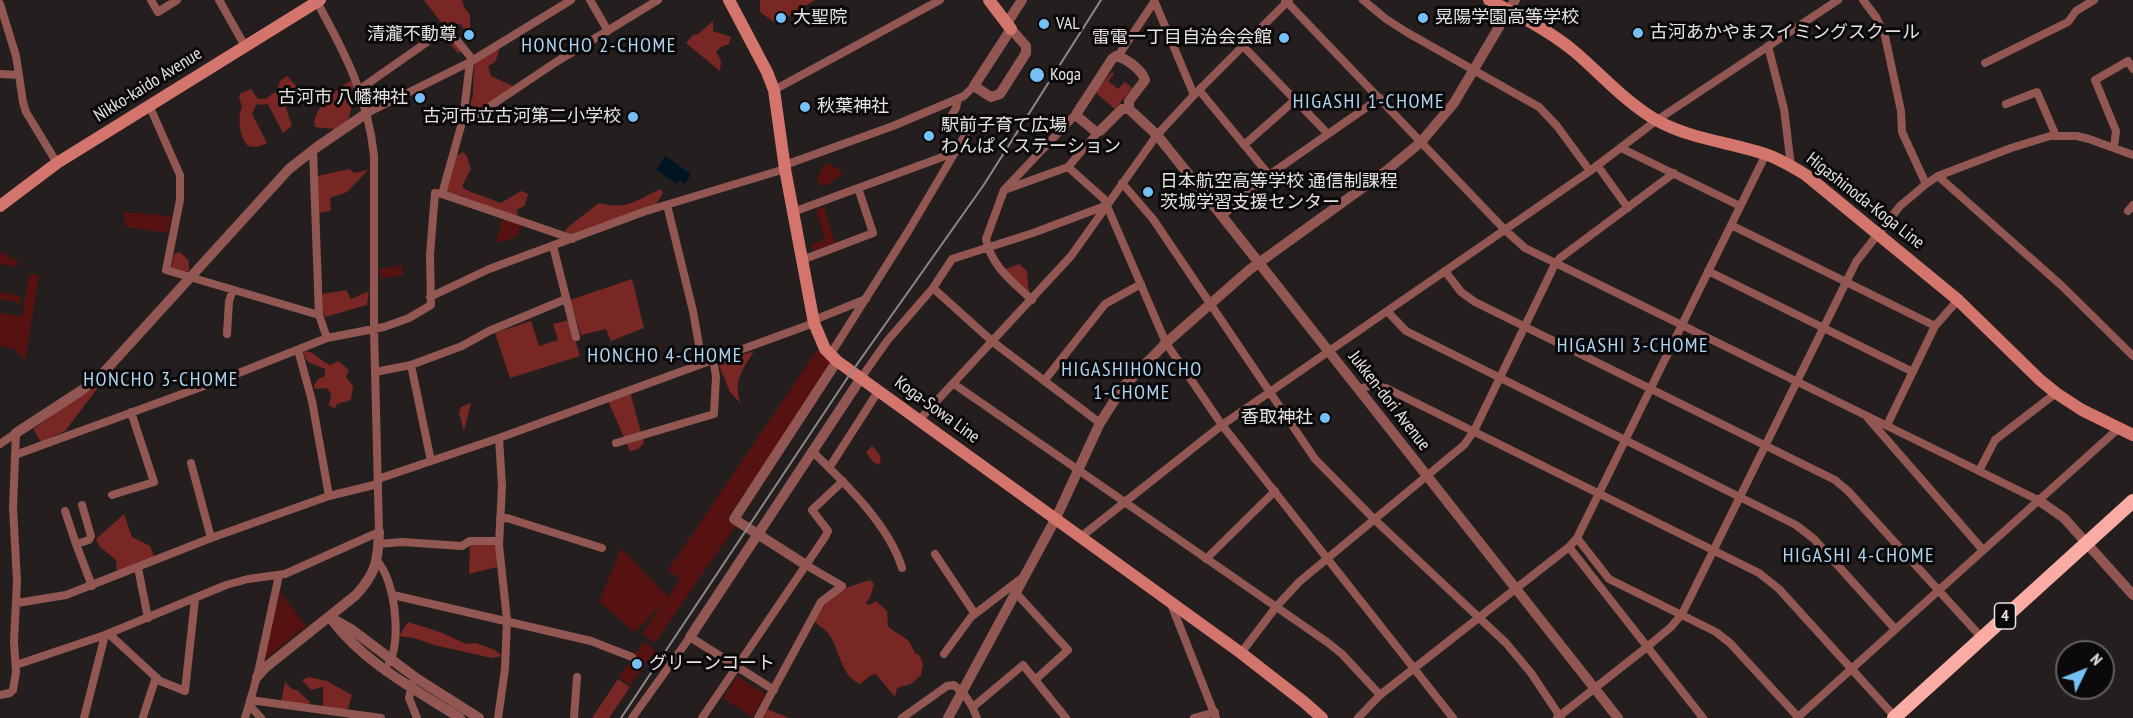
<!DOCTYPE html>
<html>
<head>
<meta charset="utf-8">
<style>
	body { margin:0 }
	#map { position:relative; width:2133px; height:718px; overflow:hidden; background:#241f1e; font-family:"PT Sans Narrow",sans-serif }
	canvas { display:block }
	.north { position:absolute; left:2055px; top:640px; width:60px; height:60px; box-sizing:border-box; background:#0b0909; border:2px solid #636060; border-radius:50%; rotate:47deg; font-size:16px; font-weight:700; line-height:24px; text-align:center; color:#e7e3e3 }
	.north::after { content:''; display:block; margin:auto; width:21px; height:27px; background:#75c0f6; clip-path:polygon(50% 0,100% 100%,50% 72%,0 100%) }
</style>
</head>
<body>
<div id="map">
<canvas width="2133" height="718"></canvas>
<div class="north">N</div>
</div>
<script>
const ctx = document.querySelector('canvas').getContext('2d');
ctx.lineJoin = 'round';
function fill(path, color) {
  ctx.fillStyle = color;
  ctx.fill(path, 'evenodd');
}
function strokePath(path, color, width, dash) {
  ctx.strokeStyle = color;
  ctx.lineWidth = width;
  ctx.lineCap = dash ? 'butt' : 'round';
  ctx.setLineDash(dash || []);
  ctx.stroke(path);
}
function label(font, color, halo, rows, align = 'center') {
  ctx.font = font + ' "PT Sans Narrow","Noto Sans JP",sans-serif';
  ctx.lineWidth = 6;
  ctx.setLineDash([]);
  ctx.textBaseline = 'middle';
  ctx.strokeStyle = halo;
  ctx.fillStyle = color;
  for (const [text, x, y, turn = 0] of rows) {
    ctx.save();
    ctx.translate(x, y);
    ctx.rotate((+turn || 0) * Math.PI / 180);
    ctx.textAlign = isNaN(turn) ? turn : align;
    if (halo) ctx.strokeText(text, 0, 0);
    ctx.fillText(text, 0, 0);
    ctx.restore();
  }
}
fill(new Path2D(`
	M826 162 838 169 843 174 827 185H820L817 179Z
	M824 207 835 244 813 251 811 244 825 240 816 210Z
	M123 212 171 216 168 233 126 227Z
	M503 218 521 224 517 237 496 243Z
	M0 252 18 261 17 267 0 264Z
	M402 265 404 275 381 279 379 269Z
	M29 274 39 275 25 361 14 349 0 346V313L22 316Z
	M0 292 21 296 20 303 0 299Z
	M817 350 832 363 727 519 736 525 655 643 642 634 663 603 635 632 599 602 621 548 668 597 680 579 668 570Z
	M280 592 306 626 264 660Z
	M644 642 656 651 630 685 619 677Z
	M737 676 766 695 752 717 723 698Z`), '#551211');
fill(new Path2D(`
	M424 0H462L464 7 470 15V28H463L461 24 459 25 454 22 451 24 461 39 462 51 458 53 445 38 438 40 446 24 443 25Z
	M760 0H815L779 22H774L760 12Z
	M713 21V31L731 37 729 44 721 47 716 52 721 61 720 71 686 43 693 35 698 34Z
	M498 48 499 51 495 62 488 66 491 76 513 86 503 94 487 114 475 120C465 103 473 106 473 92 473 79 475 67 475 54L485 49Z
	M1112 72 1114 74 1108 81 1118 89 1125 82 1132 88 1115 109 1095 92Z
	M287 76 297 87 298 96 287 103 286 108 292 126 283 133 268 104 258 105 257 103 252 114 267 143 257 147 248 146C240 138 237 117 242 107L239 97 240 94 251 89 258 99H265L277 91 280 81Z
	M351 81 358 96 352 106 348 122 335 129 315 127C310 111 337 88 351 81Z
	M463 152 467 156 471 169 462 186 466 190 501 203 521 191 528 194 525 205 517 210 518 217 463 199V196L458 195 450 200 440 187 451 159Z
	M349 169 354 173 368 170 347 192 330 198 331 211 318 213V176Z
	M661 189 663 193 656 204 571 235 565 232 568 227 599 203C628 211 637 199 661 189Z
	M180 252 189 261V270L186 273 171 268 174 254Z
	M1019 264 1027 271 1029 293 1003 270Z
	M632 279 644 328 611 341 606 329 581 335 570 300Z
	M346 290 351 299 369 291 367 305 325 317 323 312 322 294Z
	M569 320 580 356 510 378 495 333 531 321 539 346 558 340 553 324Z
	M305 351C316 352 320 361 330 365L338 361 349 370 346 377 353 386 351 400 337 404 335 409 329 405 331 394 327 388 315 389 314 385 318 379 325 376V369L308 362 303 354Z
	M754 351C743 369 732 382 741 404L730 392 718 363Z
	M106 377 65 431 41 442 33 429Z
	M630 392 644 443 638 449 630 451 608 401Z
	M471 403 464 431 459 413 461 407Z
	M872 446C877 451 884 457 879 465L873 462 866 452Z
	M124 514 132 537 150 546 154 556C144 572 136 575 117 571L116 560 100 547 96 539Z
	M496 544 497 567 469 574 470 545Z
	M870 580 874 584 870 597 866 603 869 605 876 601 887 611 888 626 891 629 909 641 915 653 920 656 923 664 921 675 911 684 897 688 895 697 876 674 871 675 860 684C839 675 840 645 826 631 823 628 818 625 815 622 828 592 841 589 870 580Z
	M408 622 440 632 466 644 476 643 495 650 502 656 492 658 434 645 414 638 399 636Z
	M309 677 327 681 352 695 348 709 323 713V687L311 690 302 680Z
	M618 679 630 687 609 718H592Z
	M285 682 292 689 297 690 311 703 305 705 281 702Z
	M767 709 789 718H755Z`), '#792724');
fill(new Path2D(`
	M665 156 691 174 685 184 679 180 677 184 656 170Z`), '#001424');
strokePath(new Path2D(`
	M151 0 158 12 177 0
	M219 0 245 46
	M590 0 608 31
	M1154 0 1194 95
	M1285 0 1505 230 1525 248 2038 500
	M1363 0 1386 19 1408 33 1539 107 1557 126 1590 171
	M1863 0 1876 17 1885 36 1901 111 1902 132 1926 184
	M0 4 16 56 23 102 26 112 57 163
	M1243 46 1328 134
	M1768 46 1784 109 1791 166
	M1118 56 1154 2
	M1985 63 2068 22 2076 11 2094 0
	M0 74 19 75
	M360 89 447 28 473 60
	M774 90 940 0
	M1199 90 1269 175
	M2006 104 2037 92 2056 136
	M149 105 180 175V200L166 270 319 315 327 338
	M367 113 470 62 571 0
	M463 119 474 117 556 62 658 0
	M1244 145 1295 100
	M2114 147 2116 131 2095 80 2128 61 2133 69
	M1621 148 1740 206
	M313 150 319 315
	M785 165 893 126 964 96 974 86
	M1597 165 1628 208
	M1068 167 1104 199 1166 343 1222 425 1453 718
	M1938 176 2062 286 2133 356
	M1122 183 1153 219 1315 459 1375 520 1506 643 1531 673 1561 718
	M1007 189 1068 167 1098 132
	M442 194 463 119 470 62
	M667 205 693 311 702 362
	M2128 211 2133 205
	M793 212 956 152
	M1222 216 1269 175 1380 98
	M1731 225 1935 326
	M553 246 576 337
	M802 260 873 233 858 188
	M1445 271 1461 292 1475 302 1835 480 1848 491 1982 638
	M1708 271 1913 372
	M933 288 993 342 1100 423
	M430 297 489 269 646 211 785 169
	M1032 300C1013 282 991 266 986 239L1004 190 1077 113
	M1388 312 1406 331 1796 525 1814 539 1895 629
	M814 320 866 299
	M227 334 229 301 233 290
	M298 350 312 401 329 496
	M830 355 909 230 967 132 950 118 956 108 958 99
	M411 365 431 461
	M375 372 411 365 462 346 489 331 566 299
	M861 378 887 341 933 288 952 259 1033 233 1105 206
	M1044 381 1105 304 1141 284
	M954 384 1327 642 1342 654 1380 695
	M1359 389 1369 386 1386 388 1759 573 1779 589 1895 717
	M1867 417 1983 550
	M920 419 1071 256 1157 135 1194 95 1289 0
	M1887 425 1935 326 1958 300
	M616 443 714 414 716 377 713 358
	M0 444 16 433
	M813 452C845 483 889 525 902 568
	M15 455 226 378 327 338 384 327 409 318 431 305 430 255 435 193 442 194 573 239
	M191 463 211 538
	M829 468 879 390
	M1979 471 1995 440 2056 393
	M378 479 499 438 814 323
	M112 495 154 482 131 412
	M65 511 76 544 89 540 91 536 82 505
	M500 519 507 518 602 548
	M1082 536 1222 425 1590 171 1657 120 1838 0
	M1577 538 1609 579 1716 632 1730 643 1798 717
	M76 544 92 586
	M378 544 402 542 462 546 470 541H499
	M1569 547 1703 718
	M935 554 975 614
	M1206 559 1275 491
	M377 561C395 579 402 642 389 663
	M138 568 148 618
	M1016 593 1068 650 1035 680
	M393 595 591 641 632 657
	M17 603 66 595 211 538 329 496 378 484
	M1171 604 1216 718
	M109 634 160 681 185 691 195 599
	M1241 653 1276 607 1299 582 1464 445 1474 431 1555 264 1560 258 1674 173
	M944 654 971 617 1022 578
	M16 665 105 635 226 585 248 579 285 574 379 532 374 328V156C368 97 345 53 317 2
	M412 684 409 698 417 718
	M0 695 10 693 13 690 16 672 14 641 17 582 13 507 16 433
	M250 700 381 718
	M249 705 261 718
	M973 707 1023 665 1066 718
	M143 717 156 677
	M84 718 105 635
	M245 718 257 677 279 575
	M498 718 505 669 507 620 499 545 502 486 499 438
	M574 718 577 677
	M632 718 690 637 774 690
	M702 718 825 537 828 531 812 510 843 481
	M758 718 821 602 842 586 806 565
	M902 718 947 686 954 685C965 693 972 704 977 718
	M1194 718 1215 712
	M1358 718 1380 695 1569 547 1577 538 1766 154
	M1557 718 1647 647 1671 627 1682 614 1856 262 1900 206 1926 184 1938 176 2011 148 2050 136H2077L2089 139 2133 155
	M1797 718 2119 428`), '#925752', 8);
strokePath(new Path2D(`
	M1007 23 1022 0
	M1011 29 1026 46V53L1000 94 991 97 974 86Z
	M1116 56C1126 58 1142 70 1145 80L1129 101V109H1122L1100 131 1096 132 1078 117 1077 113 1112 59Z
	M1129 109 1157 135 1222 216 1618 718
	M16 433 82 390 105 371 289 169 317 147 367 113
	M2038 500 2064 518 2133 595
	M806 565 734 519 837 361
	M330 617 351 629 416 678 479 718
	M332 620C364 663 416 690 460 718
	M690 637 861 378
	M257 677 266 667 356 595C376 573 378 561 379 532
	M948 718 1056 518 1100 423 1123 387 1166 343 1249 270 1386 171 1421 142 1454 103 1515 0`), '#925752', 10);
strokePath(new Path2D(`
	M729 0 767 72 774 90 785 169 814 323 825 349 837 361 1241 653 1304 702 1322 718
	M989 0 1011 29
	M1489 0C1518 15 1550 31 1575 52 1603 76 1624 101 1656 120 1690 139 1729 142 1765 154 1780 159 1793 167 1806 175L1958 300 2040 380 2056 393 2082 410 2133 435
	M0 206 57 163 320 0`), '#d3756d', 12);
strokePath(new Path2D(`
	M1894 718 2133 501`), '#faaba3', 14);
strokePath(new Path2D(`
	M621 718 848 377 983 186 1101 0`), '#8d8988', 2);
for (const [x, y, r, color] of [
	[781,18,6,"#75c0f6"],
	[1423,18,6,"#75c0f6"],
	[1044,24,6,"#75c0f6"],
	[1638,33,6,"#75c0f6"],
	[469,35,6,"#75c0f6"],
	[1284,38,6,"#75c0f6"],
	[1037,75,8,"#75c0f6"],
	[420,98,6,"#75c0f6"],
	[805,107,6,"#75c0f6"],
	[633,117,6,"#75c0f6"],
	[929,136,6,"#75c0f6"],
	[1148,192,6,"#75c0f6"],
	[1325,418,6,"#75c0f6"],
	[637,664,6,"#75c0f6"]
]) {
  const dot = new Path2D();
  dot.arc(x, y, r, 0, 2 * Math.PI);
  ctx.fillStyle = color;
  ctx.fill(dot);
  strokePath(dot, '#0b0909', 2);
}
for (const [x, y, w] of [
	[2005,616,21]
]) {
  const box = new Path2D();
  box.roundRect(x - w / 2, y - 13, w, 26, 4.5);
  ctx.fillStyle = '#0b0909';
  ctx.fill(box);
  strokePath(box, '#e7e3e3', 1.5);
}
label('bold 16px', '#e7e3e3', null, [
	["4",2005,616]
]);
label('18px', '#e7e3e3', '#0b0909', [
	["大聖院",793,18],
	["晃陽学園高等学校",1435,18],
	["VAL",1056,24],
	["古河あかやまスイミングスクール",1650,33],
	["清瀧不動尊",457,35,"right"],
	["雷電一丁目自治会会館",1272,38,"right"],
	["Koga",1050,75],
	["古河市 八幡神社",408,98,"right"],
	["秋葉神社",817,107],
	["古河市立古河第二小学校",621,117,"right"],
	["駅前子育て広場",941,126],
	["わんぱくステーション",941,147],
	["日本航空高等学校 通信制課程",1160,182],
	["茨城学習支援センター",1160,203],
	["香取神社",1313,418,"right"],
	["グリーンコート",649,664]
], 'left');
label('18px', '#e7e3e3', '#0b0909', [
	["Nikko-kaido Avenue",148,85,-32],
	["Higashinoda-Koga Line",1865,201,38],
	["Jukken-dori Avenue",1389,401,52],
	["Koga-Sowa Line",937,410,36]
]);
ctx.letterSpacing = '1.5px';
label('20px', '#aed6f4', '#0b0909', [
	["HONCHO 2-CHOME",599,46],
	["HIGASHI 1-CHOME",1369,102],
	["HIGASHI 3-CHOME",1633,346],
	["HONCHO 4-CHOME",665,356],
	["HIGASHIHONCHO",1132,370],
	["1-CHOME",1132,393],
	["HONCHO 3-CHOME",161,380],
	["HIGASHI 4-CHOME",1859,556]
]);
ctx.letterSpacing = '0px';
</script>
</body>
</html>
